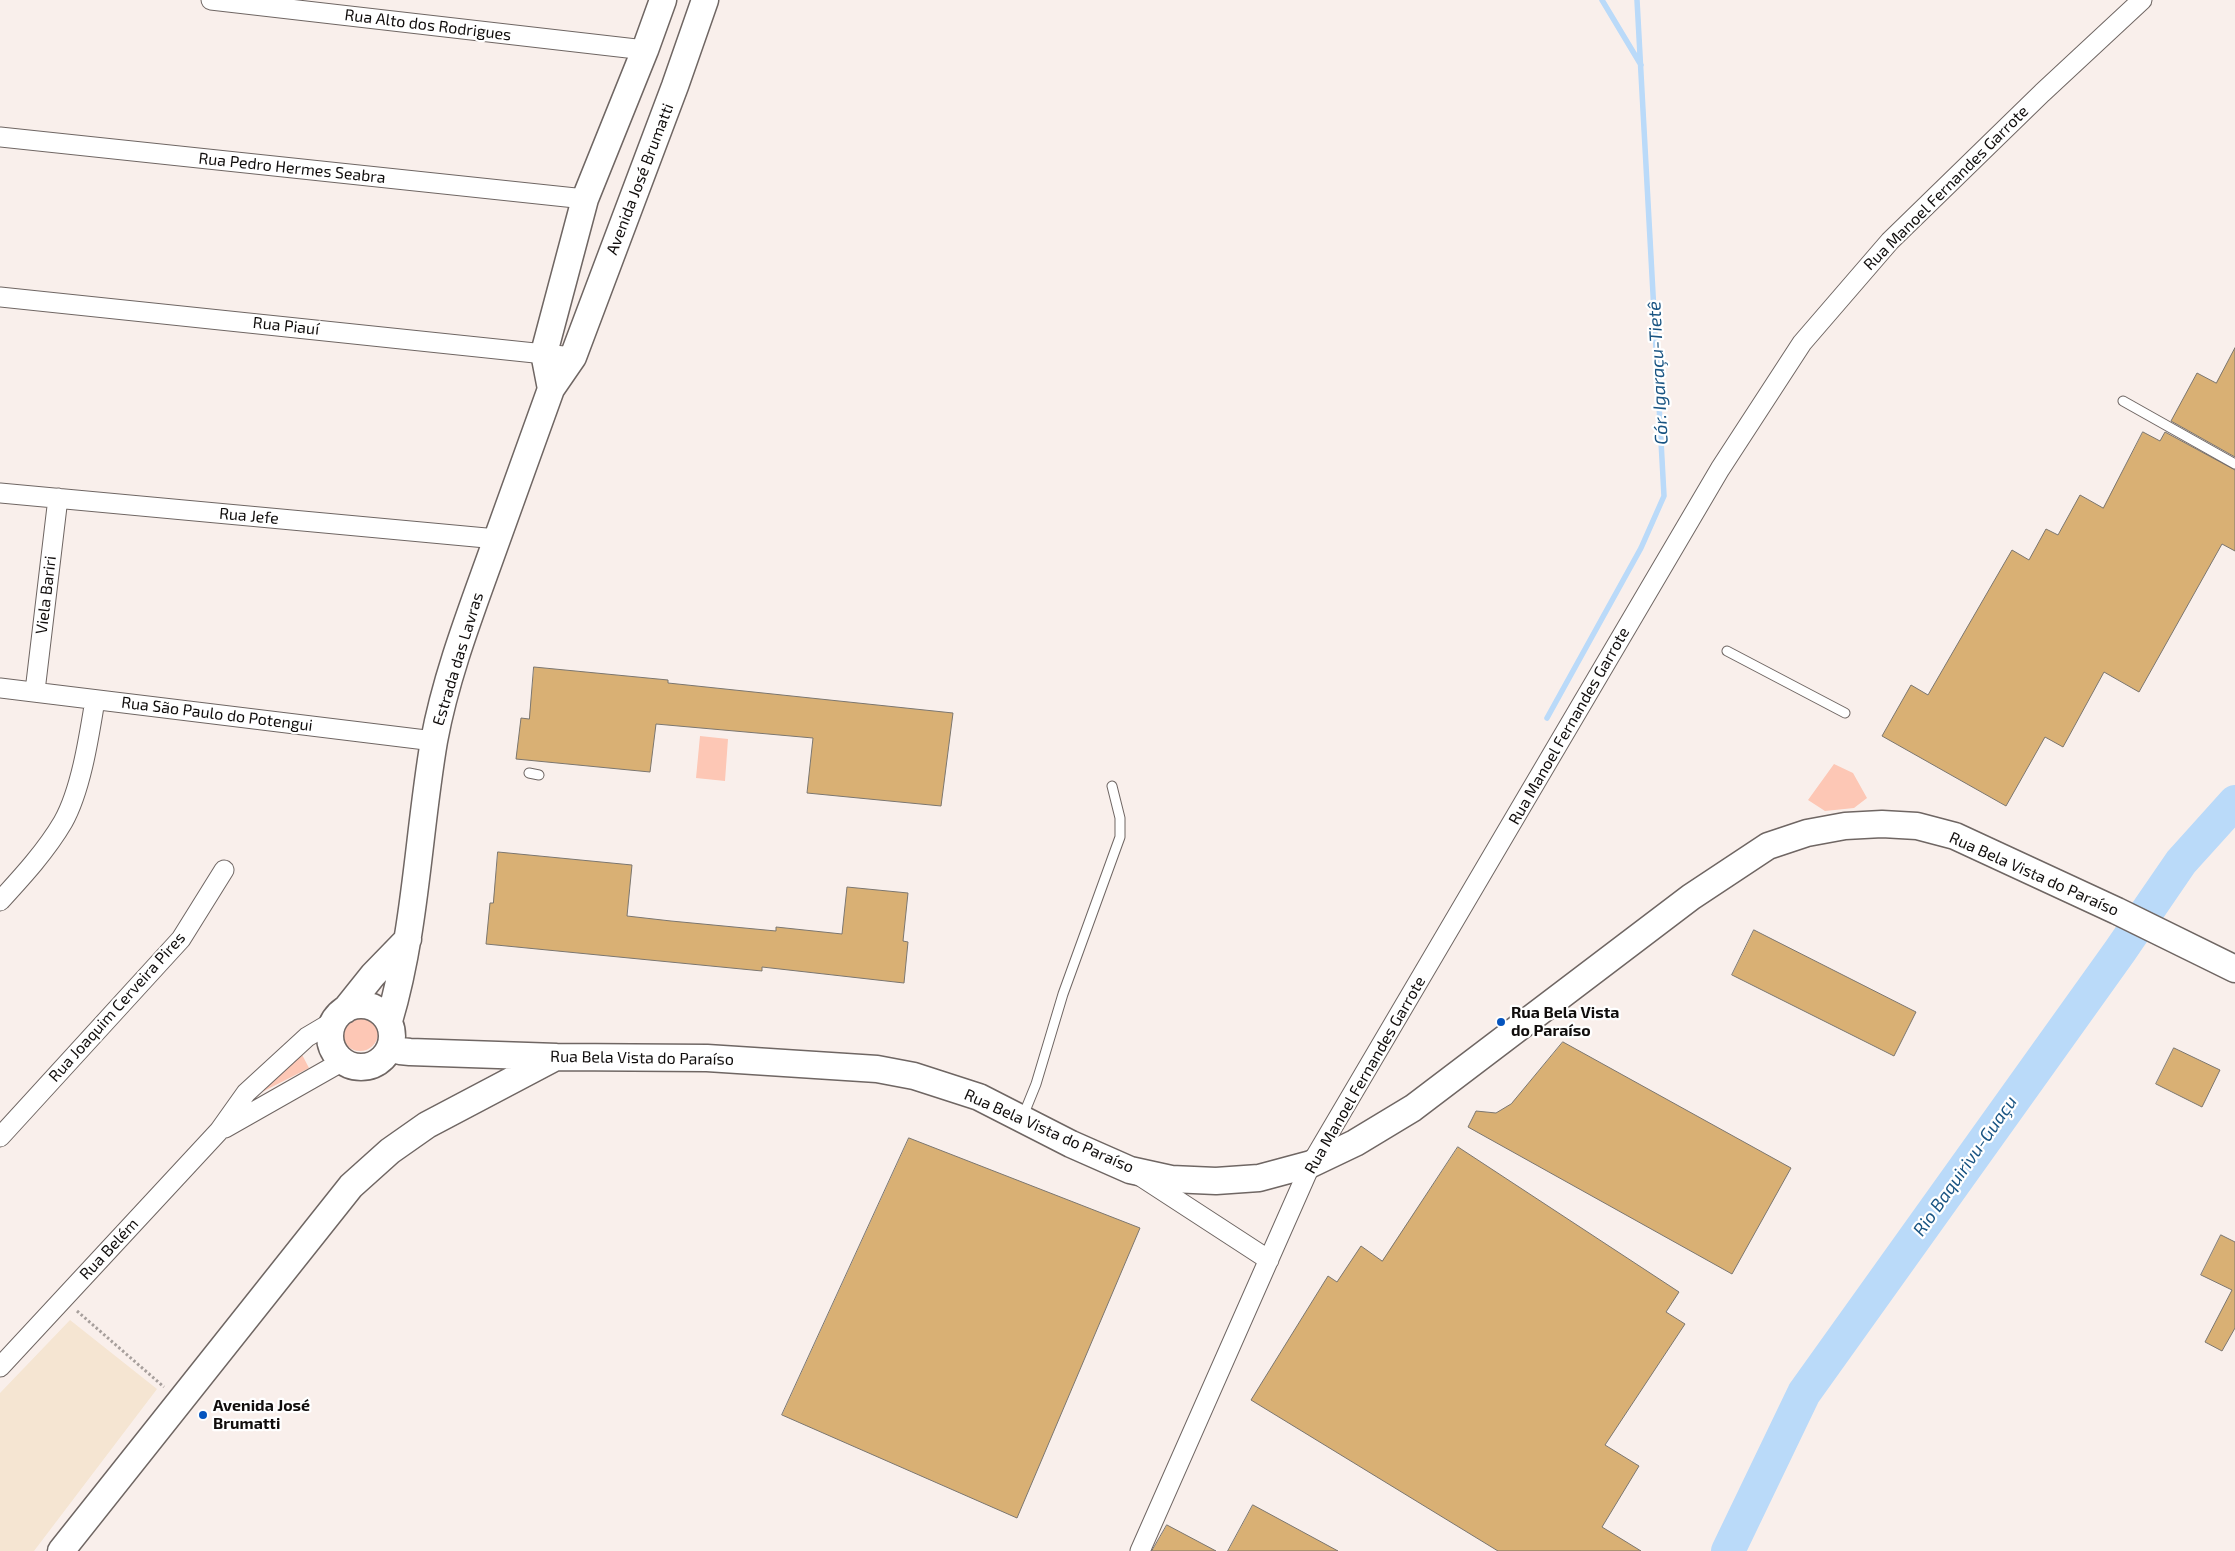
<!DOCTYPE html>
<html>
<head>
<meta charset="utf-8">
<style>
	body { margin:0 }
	canvas { display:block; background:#f9efeb }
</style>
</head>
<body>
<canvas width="2235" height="1551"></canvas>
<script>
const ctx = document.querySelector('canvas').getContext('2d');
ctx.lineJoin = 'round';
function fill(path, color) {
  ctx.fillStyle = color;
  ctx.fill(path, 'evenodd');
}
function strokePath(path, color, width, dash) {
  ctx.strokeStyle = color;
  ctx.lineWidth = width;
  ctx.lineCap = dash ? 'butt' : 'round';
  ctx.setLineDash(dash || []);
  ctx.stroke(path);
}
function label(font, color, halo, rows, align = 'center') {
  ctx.font = font + ' "Exo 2",sans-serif';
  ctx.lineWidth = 4.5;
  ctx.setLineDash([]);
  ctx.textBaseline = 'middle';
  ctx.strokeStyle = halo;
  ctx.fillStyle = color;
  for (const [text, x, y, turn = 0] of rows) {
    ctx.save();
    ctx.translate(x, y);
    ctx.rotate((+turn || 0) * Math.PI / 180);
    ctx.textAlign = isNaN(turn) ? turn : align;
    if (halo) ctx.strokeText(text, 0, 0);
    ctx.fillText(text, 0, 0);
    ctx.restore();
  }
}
fill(new Path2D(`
	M70 1320 157 1389 34 1551H0V1393Z`), '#f5e5d2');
fill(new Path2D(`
	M700 736 728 739 725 781 696 778Z
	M1834 764 1853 773 1867 798 1854 808 1825 811 1808 800Z
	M342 1033a18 18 0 1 1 36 0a18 18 0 1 1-36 0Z
	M298 1047 309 1068 262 1092Z`), '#fdc7b5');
strokePath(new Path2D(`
	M1602 0 1641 65
	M1547 718 1641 548 1664 496 1637 0`), '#badaf9', 5.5);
strokePath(new Path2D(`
	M1728 1551 1804 1393 2120 951 2181 862 2235 802`), '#badaf9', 34);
const building = new Path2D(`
	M2235 348V457L2171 421 2197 373 2216 383Z
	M2143 432 2160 441 2165 432 2235 470V551L2222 544 2139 692 2104 672 2063 747 2045 737 2006 806 1882 736 1911 685 1928 695 2012 550 2029 560 2046 529 2058 535 2080 495 2103 508Z
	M534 667 668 680V683L953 713 941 806 807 793 813 738 656 724 650 772 516 759 521 718 529 719Z
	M498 852 632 865 627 916 671 921 776 931V927L842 934 847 887 908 893 903 941 908 942 904 983 762 967V971L486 944 490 903H493Z
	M1754 930 1916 1012 1894 1056 1732 975Z
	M1563 1042 1791 1168 1732 1274 1468 1127 1476 1111 1496 1113 1511 1104Z
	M2174 1048 2220 1070 2202 1107 2156 1084Z
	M909 1138 1140 1228 1017 1518 782 1415Z
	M1458 1147 1679 1292 1666 1312 1685 1324 1605 1445 1639 1466 1602 1527 1641 1551H1498L1251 1400 1328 1276 1337 1282 1361 1246 1382 1261Z
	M2221 1235 2235 1242V1328L2222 1351 2205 1342 2232 1290 2201 1275Z
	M1253 1505 1338 1551H1228Z
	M1167 1525 1216 1551H1152Z`);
fill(building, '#d9b074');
strokePath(building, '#7b766f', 1);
const lane = new Path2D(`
	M2123 401 2235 464
	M1727 651 1845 713
	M529 773 539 775
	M1023 1116 1036 1084 1063 994 1120 837V818L1112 786`);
const street = new Path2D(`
	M211 0 645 50
	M0 137 585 199
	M0 297 573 357
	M0 493 497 539
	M0 688 434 741
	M35 691 58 498
	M0 901C22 877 46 851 63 822 81 790 89 737 95 700
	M225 1128 343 1061
	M0 1137 181 939 224 870
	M1140 1176 1269 1260
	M0 1367 219 1131 246 1093 307 1037 334 1021
	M1140 1551 1311 1164 1720 469 1802 343 1890 241 2042 93 2142 0`);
const secondary = new Path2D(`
	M551 389 544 353 585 199 645 50 663 0
	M330 1036a31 31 0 1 1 62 0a31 31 0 1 1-62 0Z
	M345 1010 373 975 408 939
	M389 1021C416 930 418 835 434 741 445 681 467 622 488 564 509 506 530 448 551 389L573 357 675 86 705 0
	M391 1045 400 1051 410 1052 557 1057 707 1058 877 1069 914 1076 979 1097 1071 1144 1130 1170 1171 1179 1216 1181 1259 1178 1311 1164 1355 1143 1413 1108 1691 897 1768 846 1807 833 1845 826 1882 824 1917 826 1955 836 2117 911 2235 969
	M61 1551 351 1186 390 1151 427 1125 554 1058`);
strokePath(lane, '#6f6663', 11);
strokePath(street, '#6f6663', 21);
strokePath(secondary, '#6f6663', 29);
strokePath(new Path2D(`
	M77 1311 164 1387`), '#a79f9c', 3, [2.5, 2.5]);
strokePath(lane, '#fff', 9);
strokePath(street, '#fff', 19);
strokePath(secondary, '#fff', 26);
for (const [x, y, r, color] of [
	[1501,1022,5,"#0554be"],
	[203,1415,5,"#0554be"]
]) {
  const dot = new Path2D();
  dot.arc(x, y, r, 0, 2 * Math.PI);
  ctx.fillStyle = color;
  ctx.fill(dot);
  strokePath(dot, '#fff', 2);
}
label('16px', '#100d0c', '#fff', [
	["Rua Alto dos Rodrigues",428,25,7],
	["Rua Pedro Hermes Seabra",292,168,6],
	["Avenida José Brumatti",640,179,-69],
	["Rua Manoel Fernandes Garrote",1946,188,-45],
	["Rua Piauí",286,326,6],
	["Rua Jefe",249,516,5],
	["Viela Bariri",46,595,-83],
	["Estrada das Lavras",458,659,-73],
	["Rua São Paulo do Potengui",217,714,7],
	["Rua Manoel Fernandes Garrote",1569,726,-60],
	["Rua Bela Vista do Paraíso",2034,874,24],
	["Rua Joaquim Cerveira Pires",117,1007,-48],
	["Rua Bela Vista do Paraíso",642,1058,1],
	["Rua Manoel Fernandes Garrote",1365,1075,-60],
	["Rua Bela Vista do Paraíso",1049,1131,24],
	["Rua Belém",109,1249,-47]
]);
label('bold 16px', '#100d0c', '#fff', [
	["Rua Bela Vista",1511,1013],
	["do Paraíso",1511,1031],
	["Avenida José",213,1406],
	["Brumatti",213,1424]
], 'left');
label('italic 18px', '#195482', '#fff', [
	["Cór. Igaraçu-Tietê",1658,373,-93],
	["Rio Baquirivu-Guaçu",1965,1166,-55]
]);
</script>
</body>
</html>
